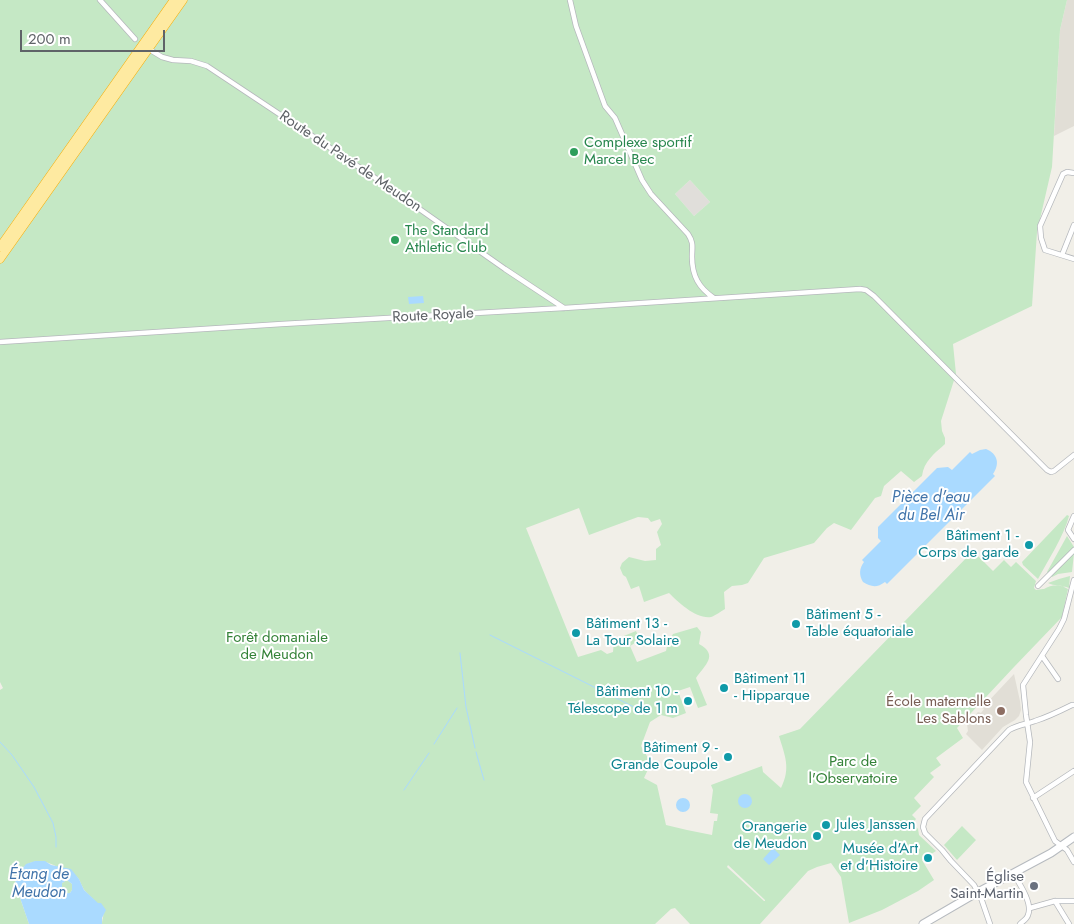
<!DOCTYPE html>
<html>
<head>
<meta charset="utf-8">
<style>
	body { margin:0 }
	#map { position:relative; width:1074px; height:924px; overflow:hidden; background:#f1efe8; font-family:Jost,sans-serif }
	canvas { display:block }
	.scale { position:absolute; left:20px; top:30px; width:145px; height:22px; box-sizing:border-box; border:2px solid #5f6368; border-top:0; padding-left:6px; font-size:15px; line-height:18px; white-space:nowrap; color:#5f6368; -webkit-text-stroke:4px #fff; paint-order:stroke }
</style>
</head>
<body>
<div id="map">
<canvas width="1074" height="924"></canvas>
<div class="scale">200 m</div>
</div>
<script>
const ctx = document.querySelector('canvas').getContext('2d');
ctx.lineJoin = 'round';
function fill(path, color) {
  ctx.fillStyle = color;
  ctx.fill(path, 'evenodd');
}
function strokePath(path, color, width, dash) {
  ctx.strokeStyle = color;
  ctx.lineWidth = width;
  ctx.lineCap = dash ? 'butt' : 'round';
  ctx.setLineDash(dash || []);
  ctx.stroke(path);
}
function label(font, color, halo, rows, align = 'center') {
  ctx.font = font + ' Jost,sans-serif';
  ctx.lineWidth = 4;
  ctx.setLineDash([]);
  ctx.textBaseline = 'middle';
  ctx.strokeStyle = halo;
  ctx.fillStyle = color;
  for (const [text, x, y, turn = 0] of rows) {
    ctx.save();
    ctx.translate(x, y);
    ctx.rotate((+turn || 0) * Math.PI / 180);
    ctx.textAlign = isNaN(turn) ? turn : align;
    if (halo) ctx.strokeText(text, 0, 0);
    ctx.fillText(text, 0, 0);
    ctx.restore();
  }
}
fill(new Path2D(`
	M690 180 710 202 694 216 675 194Z`), '#e0deda');
fill(new Path2D(`
	M1067 0H1074V126L1054 136 1060 30Z
	M1014 674 1020 701 1021 710 1019 716 1015 720 1003 727 982 750 966 734 968 731 967 724 978 712 981 713 984 709 982 708Z`), '#e1ded6');
fill(new Path2D(`
	M0 0H1067L1060 30 1052 167 1037 232 1032 306 953 344 956 374 941 421 942 431 945 438V444C934 454 924 461 922 476L914 482 901 471 884 486 881 496 875 498 851 530 834 523 827 528 814 543 764 558 748 583 742 585 732 586 724 592 725 609C721 611 715 616 711 617 696 619 679 603 669 593L644 602 639 586 631 589 626 577 623 575 620 568 622 563 629 557 645 561 656 560V549L661 545 657 532 662 524 660 519 651 522 648 518 638 517 589 535 579 508 526 528 578 657 601 650 607 654 613 652 614 640 636 631 640 640 630 646 637 662 666 651 668 642 673 634 697 627 701 632 699 644C719 655 705 665 696 678L707 705 698 708 690 687 678 691 686 713 673 718 661 715 650 722 641 746 651 763 644 778 657 785 666 825 687 830 712 835 714 821H717L718 814 710 813 713 790 711 785 762 766 763 772 781 788C791 768 785 756 779 736L800 729 973 551 993 571 1004 560 1011 567 1016 562 1036 581 1034 588 1036 590 1043 589H1044C1049 586 1056 584 1062 586 1064 587 1066 588 1068 589L1062 617 1014 667 957 728 963 738 936 758 941 765 930 773 934 777 914 798 921 806 912 815 916 819 913 823 918 829 919 835 936 851 922 860 934 880 918 891 882 910 849 923 841 877 831 863 817 867 808 871 760 924H690L675 908 671 909 655 924H102C102 920 104 916 103 913 100 903 92 899 86 892 82 888 81 882 78 878 75 875 69 873 64 871 46 859 28 855 15 878L16 886 29 924H0V690L3 688 0 682ZM690 180 710 202 694 216 675 194ZM728 865 765 900V901H764L727 867Z
	M1067 515 1069 516C1064 536 1048 560 1038 579L1023 565 1022 562Z
	M1067 536 1074 547 1048 573 1047 572Z
	M1074 553 1072 572 1058 574 1052 577 1051 576Z
	M1070 576 1069 588C1062 585 1054 586 1048 583L1059 579Z
	M962 826 976 840 957 860 944 845Z
	M67 880 72 884V890L70 893H66L62 889V883Z`), '#c5e8c5');
fill(new Path2D(`
	M423 296 424 303 409 304 408 297Z
	M986 449C998 454 1000 464 993 474L995 476 887 584 885 582C877 588 871 587 863 582 859 575 859 569 864 562L862 560 881 541 878 538V527L937 468 948 467 952 470 970 452 972 454 980 450Z
	M738 801a7 7 0 1 1 14 0a7 7 0 1 1-14 0Z
	M676 805a7 7 0 1 1 14 0a7 7 0 1 1-14 0Z
	M773 848 780 855 769 865 763 859Z
	M35 861H45L51 865 71 869 79 879 84 890 98 903H101L106 910 102 918V924H29L16 886 15 878 26 864ZM67 880 72 884V890L70 893H66L62 889V883Z`), '#aadaff');
strokePath(new Path2D(`
	M490 635 642 711
	M460 653 466 707 475 748
	M0 742 12 755 34 787 53 823 56 837V847
	M434 744 457 708
	M476 752 484 780
	M404 790 429 753`), '#aadaff', 1);
const minor = new Path2D(`
	M100 0 135 39
	M570 0 576 26 605 106 615 118 642 180 651 194 688 234C694 243 692 247 692 257 692 276 699 288 714 298
	M152 51 162 57 173 60 191 61 207 66 371 175 505 269 564 308
	M1074 173 1067 172 1063 174 1040 226 1041 238 1045 250 1074 259
	M1062 255 1074 225
	M0 342 282 324 564 308 860 289 866 290 874 296 1047 470 1051 472 1054 471 1074 455
	M1074 516 1068 530 1074 539
	M1074 580 1064 619 1059 629 1023 685 1026 715 1030 742 1026 782 1055 841 1067 850 1074 862
	M1038 586 1074 550
	M1042 656 1058 679
	M1033 798 1074 771
	M1013 873C1019 883 1033 903 1028 915 1027 919 1023 921 1020 924
	M1055 901 1069 924
	M1030 908 1055 901H1074
	M990 924 981 898 974 885 951 861 942 850 925 833 923 827 925 819 1009 730C1017 725 1027 724 1035 721 1048 717 1060 711 1072 705H1074`);
const secondary = new Path2D(`
	M923 924 978 892 1051 853 1074 837`);
const trunk = new Path2D(`
	M0 247 174 0
	M0 259 183 0`);
strokePath(minor, '#b5b8bc', 6);
strokePath(secondary, '#b6babf', 9);
strokePath(trunk, '#f9ab00', 9);
strokePath(minor, '#fff', 4.5);
strokePath(secondary, '#fff', 7);
strokePath(trunk, '#feeaa1', 8);
for (const [x, y, r, color] of [
	[574,152,5,"#2e9e5b"],
	[395,240,5,"#2e9e5b"],
	[1029,545,5,"#0f9aa8"],
	[796,624,5,"#0f9aa8"],
	[576,633,5,"#0f9aa8"],
	[724,688,5,"#0f9aa8"],
	[688,701,5,"#0f9aa8"],
	[1001,711,5,"#8d6e63"],
	[728,757,5,"#0f9aa8"],
	[826,825,5,"#0f9aa8"],
	[817,836,5,"#0f9aa8"],
	[928,858,5,"#0f9aa8"],
	[1034,886,5,"#6b7280"]
]) {
  const dot = new Path2D();
  dot.arc(x, y, r, 0, 2 * Math.PI);
  ctx.fillStyle = color;
  ctx.fill(dot);
  strokePath(dot, '#fff', 2);
}
label('15px', '#27864d', '#fff', [
	["Complexe sportif",584,143],
	["Marcel Bec",584,160],
	["The Standard",405,231],
	["Athletic Club",405,248]
], 'left');
label('15px', '#5f6368', '#fff', [
	["Route du Pavé de Meudon",350,162,34],
	["Route Royale",433,316,-3]
]);
label('15px', '#0d838f', '#fff', [
	["Bâtiment 1 -",1019,536],
	["Corps de garde",1019,553],
	["Bâtiment 5 -",806,615,"left"],
	["Table équatoriale",806,632,"left"],
	["Bâtiment 13 -",586,624,"left"],
	["La Tour Solaire",586,641,"left"],
	["Bâtiment 11",734,679,"left"],
	["- Hipparque",734,696,"left"],
	["Bâtiment 10 -",678,692],
	["Télescope de 1 m",678,709],
	["Bâtiment 9 -",718,748],
	["Grande Coupole",718,765],
	["Jules Janssen",836,825,"left"],
	["Orangerie",807,827],
	["de Meudon",807,844],
	["Musée d'Art",918,849],
	["et d'Histoire",918,866]
], 'right');
label('15px', '#348238', '#fff', [
	["Forêt domaniale",277,638],
	["de Meudon",277,655],
	["Parc de",853,762],
	["l'Observatoire",853,779]
]);
label('15px', '#785e54', '#fff', [
	["École maternelle",991,702],
	["Les Sablons",991,719]
], 'right');
label('15px', '#5b616d', '#fff', [
	["Église",1024,877],
	["Saint-Martin",1024,894]
], 'right');
label('italic 16px', '#4174aa', '#fff', [
	["Pièce d'eau",931,498],
	["du Bel Air",931,516],
	["Étang de",39,875],
	["Meudon",39,893]
]);
</script>
</body>
</html>
